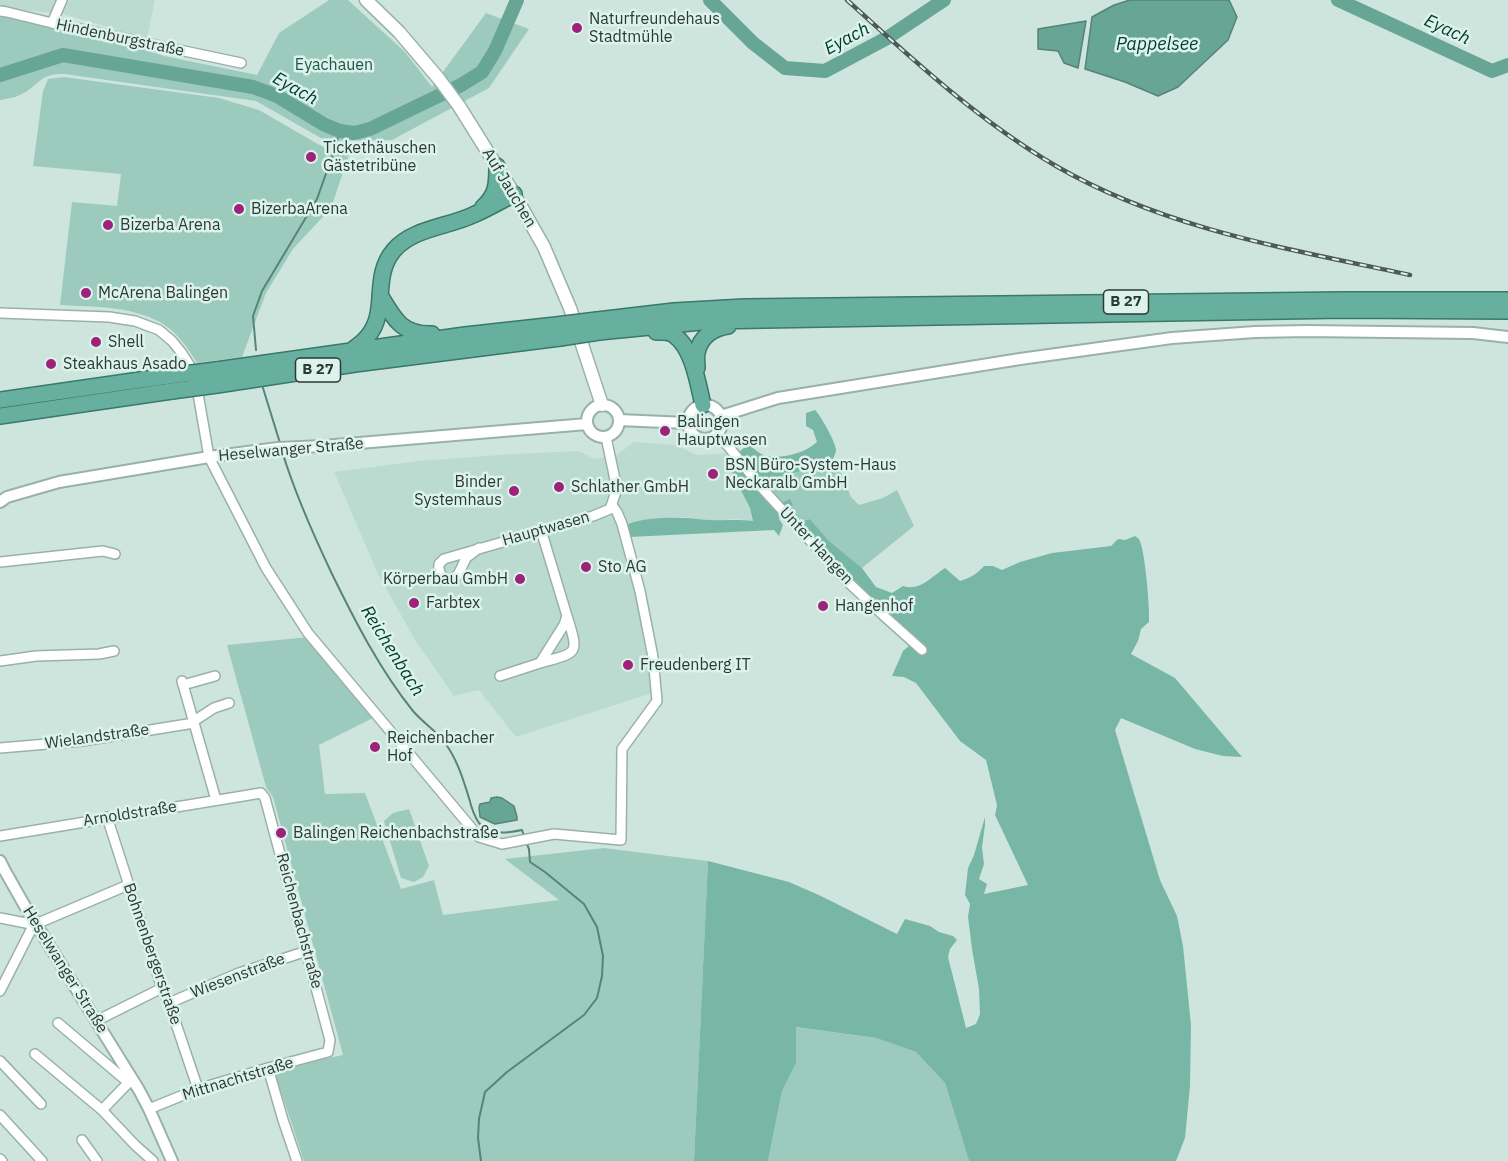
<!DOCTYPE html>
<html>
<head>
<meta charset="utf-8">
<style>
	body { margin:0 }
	canvas { display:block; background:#cee5de }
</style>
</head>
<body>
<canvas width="1508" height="1161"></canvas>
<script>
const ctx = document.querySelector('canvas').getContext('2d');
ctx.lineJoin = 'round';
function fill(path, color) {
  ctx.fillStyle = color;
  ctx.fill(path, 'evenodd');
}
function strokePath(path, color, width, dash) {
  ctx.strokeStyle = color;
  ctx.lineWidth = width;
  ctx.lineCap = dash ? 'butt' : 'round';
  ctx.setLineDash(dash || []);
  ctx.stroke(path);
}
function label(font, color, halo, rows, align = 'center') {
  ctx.font = font + ' "IBM Plex Sans",sans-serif';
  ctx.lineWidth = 5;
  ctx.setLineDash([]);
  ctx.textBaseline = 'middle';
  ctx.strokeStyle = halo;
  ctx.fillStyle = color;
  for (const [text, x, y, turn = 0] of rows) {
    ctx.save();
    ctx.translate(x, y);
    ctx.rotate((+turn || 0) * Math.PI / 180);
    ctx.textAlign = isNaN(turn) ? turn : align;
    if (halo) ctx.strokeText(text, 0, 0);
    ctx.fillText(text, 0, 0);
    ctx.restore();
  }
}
fill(new Path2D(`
	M0 0H57L51 13 0 7Z
	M69 0H155L146 43 117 36 118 30 63 14Z
	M634 442 676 445 697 455 728 453 732 463 730 469 750 508 753 521 735 519 712 521 680 517 652 519 628 523 624 527 618 528 636 589 652 693 516 737 479 690 454 696 415 640 378 574 334 472 418 461 513 454 579 451 594 459 617 455Z`), '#bbdbd1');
fill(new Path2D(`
	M329 0H348L405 52 432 87 486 13 529 29 489 88 392 140 326 141 256 101 64 74C39 73 38 87 20 95 14 98 6 99 0 100V15L124 42 164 56 257 75 279 33Z
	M64 77 219 98 259 110 330 151 349 155 331 208 293 249 266 293 242 357 197 363C188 348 176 331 160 322 130 306 93 307 60 305L72 202 117 206 121 174 33 166 43 91 48 79Z
	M833 459 838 465 851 497 859 505 883 498 897 490 914 526 862 568 828 540 810 519 796 523 784 511 790 500 781 503 771 490 761 481C786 474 809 471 833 459Z
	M309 637 377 716 319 745 325 794 365 793 401 889 434 880 443 915 559 900 505 859 604 848 708 861 694 1161H304L274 1070 343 1055 273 797 266 787 227 645Z
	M409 809 429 866 423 877 414 882 401 878 384 821 393 813Z
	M795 1027 876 1038 916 1052 945 1083 969 1161H768L782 1091 796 1063Z`), '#9ccbbd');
fill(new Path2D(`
	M815 410C821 416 836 443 836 450 836 452 834 457 833 459 809 471 786 474 761 481L771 490 781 503 790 499 793 505 786 509 779 519 783 525 779 536 774 530 629 537 624 527C633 518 669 517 683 518 692 518 702 520 711 520 725 521 739 519 753 521L750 508 730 469 741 456 740 451 744 448 750 446C755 449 761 455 766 456 783 459 805 453 817 442L813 430 806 426V413Z
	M810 519 828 540 862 568 876 587 892 593 903 586C920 592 932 576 945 568L960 581C970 578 977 574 984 566H993L1002 570 1020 562 1052 553 1111 546 1118 539 1125 540 1135 536C1136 537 1138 538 1139 539 1145 549 1150 609 1149 622L1141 629 1138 641 1131 654 1175 678 1242 757 1223 756 1195 749 1121 718 1115 730 1160 880 1177 916 1183 946 1191 1025 1190 1086 1185 1138 1176 1161H969L945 1083 916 1052 876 1038 796 1027V1063L782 1091 768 1161H694L708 861 789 882 821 896 897 934 905 919 930 926 939 932 953 936 957 940 950 949 948 957 966 1028 976 1024 980 1014 979 989 972 949 968 917 970 904 965 895 968 868 974 855 985 817V825L982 847 984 864 979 879 987 884 984 894 1028 885 995 815 997 805 986 760 960 741 916 683 904 677 892 676 903 651 910 645 796 523Z`), '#78b7a5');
const water = new Path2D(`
	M1130 0H1229L1237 17 1228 40 1178 87 1158 96 1125 82 1085 69 1092 17 1114 5Z
	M1086 21 1078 68 1064 63 1058 51 1038 49V29Z
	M497 797 502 798 514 806 517 817V820L495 824 480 817 479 808 480 804 490 802 491 798Z`);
fill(water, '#67a594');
strokePath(water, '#568478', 1.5);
strokePath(new Path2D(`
	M335 146 340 131
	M256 350 253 316 262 291 317 199 334 151
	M263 388 280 443
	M282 451C295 494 313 534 332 574 355 621 380 670 413 711 423 723 437 731 445 743 457 759 463 779 469 798 471 806 474 816 479 823 490 836 507 833 522 830L524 836
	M481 1161 478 1138 479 1119 485 1092 507 1072 584 1015 597 998 602 976 603 956 597 927 584 904 545 872 530 862 529 849 526 842`), '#568478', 2);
strokePath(new Path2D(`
	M710 0 753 43 785 68 825 71 887 38 944 0
	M1338 0 1492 71 1508 65
	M0 75 63 55 253 87 277 96 325 125 340 131 354 133 370 129 461 85 482 72 495 51 517 0`), '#67a594', 14);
const minor = new Path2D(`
	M0 11 7 12 52 23 241 63
	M52 23 62 0
	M0 313 109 317 135 321 159 330 172 341 181 352 190 366 196 382 209 457 266 568 308 633 479 837 502 844 554 834 621 840 622 749 657 701 653 657 640 591 622 524 617 512 612 505
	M717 435 728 446 761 487 849 583 883 615 922 650
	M541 530 567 616 564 625 540 663C579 652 579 655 567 616
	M479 548 466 558 458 575 448 580C441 577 438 572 439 564L444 559 593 516 610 509 617 489 606 437
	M0 562 103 551 115 554
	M0 661 36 656 99 654 114 651
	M500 676 540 663
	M182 681 216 800
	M183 685 215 676
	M194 721 214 708 229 703
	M0 748 82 741 194 723
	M107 817 162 988 169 1003 198 1089
	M0 836 261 793 265 798 330 1040 328 1052 268 1068 198 1089 149 1109
	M0 918 31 924H36L128 885
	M0 991 33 926 36 924
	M169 1003 239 973 307 951
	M96 1021 162 988
	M58 1023 129 1083
	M35 1054 102 1110 135 1145 153 1161
	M0 1061 41 1104
	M268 1068 283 1120 297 1161
	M102 1110 132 1079
	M0 1115 42 1161
	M82 1140 97 1161
	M0 1159 2 1161`);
const tertiary = new Path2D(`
	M688 422a17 17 0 1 1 34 0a17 17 0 1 1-34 0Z
	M587 421a16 16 0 1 1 32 0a16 16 0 1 1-32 0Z
	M721 416 778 398 1020 359 1172 338 1255 332 1307 331 1473 333 1508 337
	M619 420 687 423
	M0 502 7 497 59 482 209 457 278 448 323 446 587 424
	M0 861 5 871 26 908 139 1090 149 1109 172 1161`);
const secondary = new Path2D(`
	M366 0 399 32 439 79 459 106 514 194 544 247 570 308 602 405`);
const trunk = new Path2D(`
	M483 207C497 195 497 183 497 166
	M380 295C394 319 402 335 432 334
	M597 320 674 311 744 307 1343 300H1508
	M599 332 711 321 764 320 1343 310 1508 311
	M656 332C662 332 669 331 674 335 693 348 698 384 703 405
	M351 351C356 347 364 342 368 336 389 311 371 277 394 250 413 228 448 227 473 215 487 209 501 201 514 194
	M697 368C697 363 696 357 697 353 700 337 713 328 728 326
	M216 370 465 335 556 325
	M217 385 355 364 560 338
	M0 400 168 376
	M0 416 172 391`);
strokePath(minor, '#9ab1aa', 12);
strokePath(tertiary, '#9ab1aa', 14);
strokePath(secondary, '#9ab1aa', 15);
strokePath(trunk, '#3a786a', 18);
strokePath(minor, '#fff', 9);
strokePath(tertiary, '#fff', 10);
strokePath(secondary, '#fff', 12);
strokePath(trunk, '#67af9e', 15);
const rail = new Path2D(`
	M847 0C913 60 979 121 1056 166 1165 229 1289 249 1410 275`);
strokePath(rail, '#4e5a57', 4.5);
strokePath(rail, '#dbf3eb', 2, [7]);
const trunkBridge = new Path2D(`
	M556 325 597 320
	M560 338 599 332
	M168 376 216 370
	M172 391 217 385`);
strokePath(trunkBridge, '#3a786a', 18, []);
strokePath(trunkBridge, '#67af9e', 15);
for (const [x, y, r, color] of [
	[577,28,6,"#9d2279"],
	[311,157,6,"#9d2279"],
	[239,209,6,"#9d2279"],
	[108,225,6,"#9d2279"],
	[86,293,6,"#9d2279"],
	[96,342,6,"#9d2279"],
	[51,364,6,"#9d2279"],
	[665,431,6,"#9d2279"],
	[713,474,6,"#9d2279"],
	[559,487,6,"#9d2279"],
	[514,491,6,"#9d2279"],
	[586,567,6,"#9d2279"],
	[520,579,6,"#9d2279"],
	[414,603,6,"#9d2279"],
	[823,606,6,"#9d2279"],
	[628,665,6,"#9d2279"],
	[375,747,6,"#9d2279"],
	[281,833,6,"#9d2279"]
]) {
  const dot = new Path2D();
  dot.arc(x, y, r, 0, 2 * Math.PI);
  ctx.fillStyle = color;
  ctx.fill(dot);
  strokePath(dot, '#dbf3eb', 2);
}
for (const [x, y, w] of [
	[1126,302,45],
	[318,370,45]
]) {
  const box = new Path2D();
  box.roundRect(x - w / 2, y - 12, w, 24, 4.5);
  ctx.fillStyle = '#dbf3eb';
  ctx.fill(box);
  strokePath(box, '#2e3835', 1.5);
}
label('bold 15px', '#2e3835', null, [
	["B 27",1126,302],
	["B 27",318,370]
]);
label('16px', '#2e3835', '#dbf3eb', [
	["Naturfreundehaus",589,19],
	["Stadtmühle",589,37],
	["Tickethäuschen",323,148],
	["Gästetribüne",323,166],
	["BizerbaArena",251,209],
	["Bizerba Arena",120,225],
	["McArena Balingen",98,293],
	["Shell",108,342],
	["Steakhaus Asado",63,364],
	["Balingen",677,422],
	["Hauptwasen",677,440],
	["BSN Büro-System-Haus",725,465],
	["Neckaralb GmbH",725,483],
	["Binder",502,482,"right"],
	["Systemhaus",502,500,"right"],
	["Schlather GmbH",571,487],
	["Sto AG",598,567],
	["Körperbau GmbH",508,579,"right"],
	["Farbtex",426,603],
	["Hangenhof",835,606],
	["Freudenberg IT",640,665],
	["Reichenbacher",387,738],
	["Hof",387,756],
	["Balingen Reichenbachstraße",293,833]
], 'left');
label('16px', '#2e3835', '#dbf3eb', [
	["Hindenburgstraße",120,38,12],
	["Auf Jauchen",509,188,59],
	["Heselwanger Straße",291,450,-5],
	["Hauptwasen",546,529,-16],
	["Unter Hangen",816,546,47],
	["Wielandstraße",97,737,-8],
	["Arnoldstraße",130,814,-9],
	["Reichenbachstraße",299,921,75],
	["Bohnenbergerstraße",152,954,71],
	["Heselwanger Straße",65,970,58],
	["Wiesenstraße",238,976,-21],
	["Mittnachtstraße",238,1079,-17]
]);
label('16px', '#225649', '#dbf3eb', [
	["Eyachauen",334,65]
]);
label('italic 18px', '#00392d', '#dbf3eb', [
	["Eyach",1447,30,25],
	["Eyach",847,39,-28],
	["Pappelsee",1157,45],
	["Eyach",295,89,29],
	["Reichenbach",392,651,58]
]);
</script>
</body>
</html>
